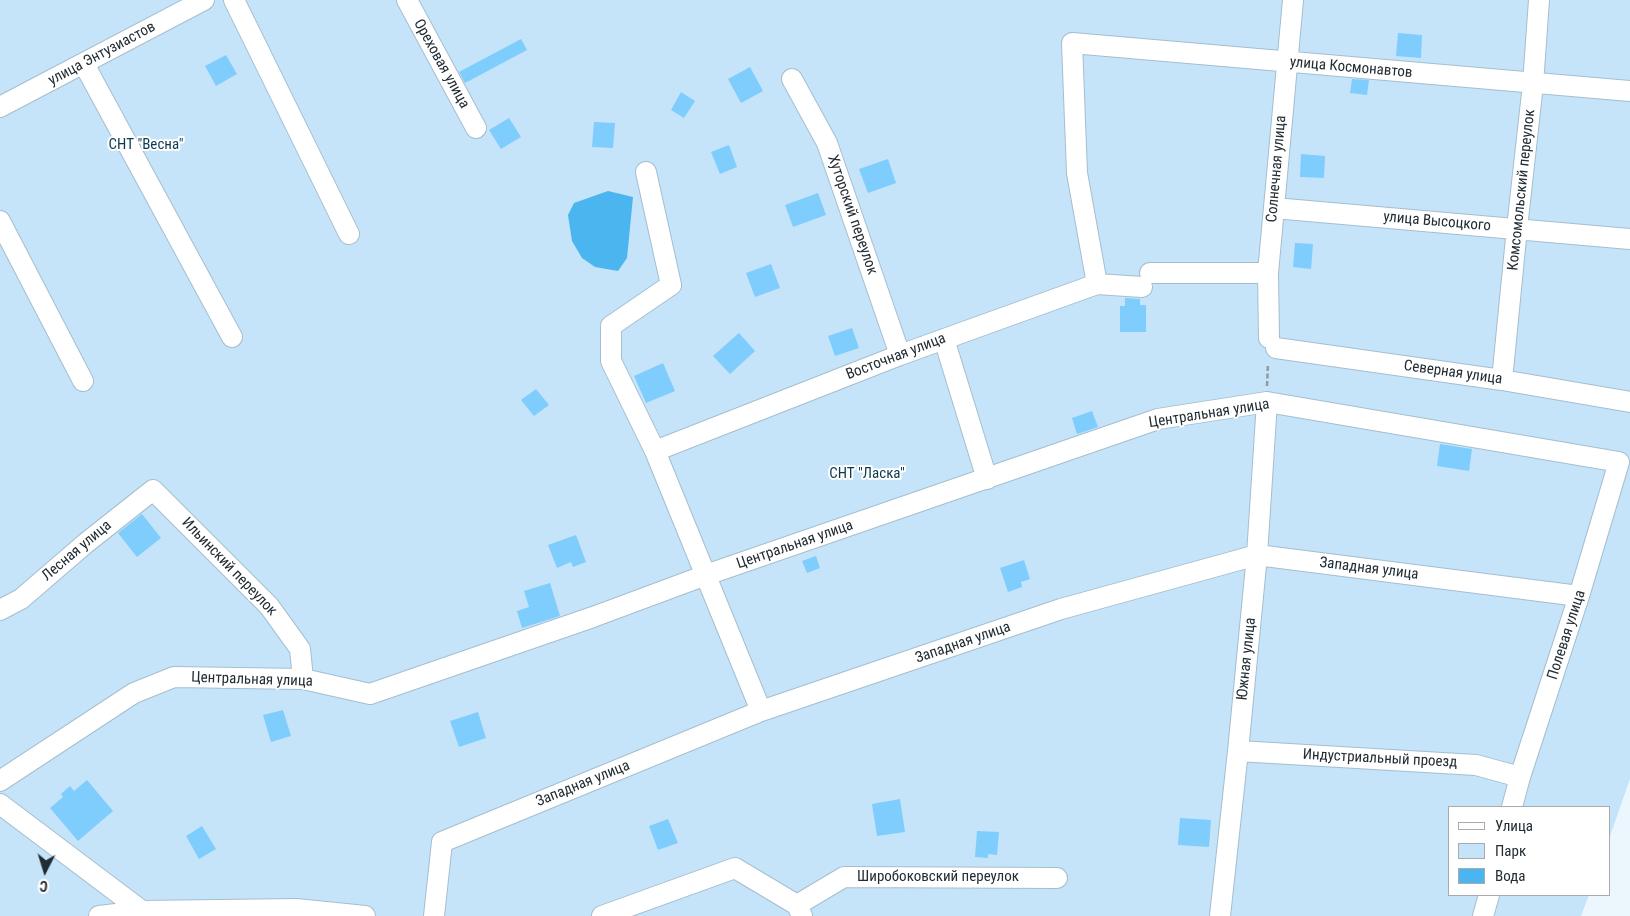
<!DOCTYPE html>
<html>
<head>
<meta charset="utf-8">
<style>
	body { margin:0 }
	#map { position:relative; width:1630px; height:916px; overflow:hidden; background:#ecf6fd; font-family:"Roboto Condensed",sans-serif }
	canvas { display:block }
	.legend { position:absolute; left:1448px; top:806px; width:162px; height:90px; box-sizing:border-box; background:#fff; border:1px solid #a7abad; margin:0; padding:6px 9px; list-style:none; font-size:15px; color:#222c33 }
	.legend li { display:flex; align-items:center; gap:10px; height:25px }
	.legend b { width:25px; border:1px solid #a7abad }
	.north { position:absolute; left:20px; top:846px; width:50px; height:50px; -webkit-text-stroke:4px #fff; paint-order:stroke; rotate:185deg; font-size:14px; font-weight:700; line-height:20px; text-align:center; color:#222c33 }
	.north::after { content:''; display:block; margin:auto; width:18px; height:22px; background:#222c33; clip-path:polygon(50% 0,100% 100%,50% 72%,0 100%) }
</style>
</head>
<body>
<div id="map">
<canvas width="1630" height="916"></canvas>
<ul class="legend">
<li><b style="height:6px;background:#fff"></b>Улица</li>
<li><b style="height:14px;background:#c5e4f9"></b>Парк</li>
<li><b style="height:14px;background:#4ab5ef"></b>Вода</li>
</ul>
<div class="north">С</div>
</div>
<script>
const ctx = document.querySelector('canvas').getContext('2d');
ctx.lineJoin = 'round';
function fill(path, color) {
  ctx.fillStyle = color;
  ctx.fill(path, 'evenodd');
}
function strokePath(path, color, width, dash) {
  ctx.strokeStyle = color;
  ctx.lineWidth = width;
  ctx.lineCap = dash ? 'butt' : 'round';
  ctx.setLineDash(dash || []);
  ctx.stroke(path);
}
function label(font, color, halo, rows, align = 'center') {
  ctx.font = font + ' "Roboto Condensed",sans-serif';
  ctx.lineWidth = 4;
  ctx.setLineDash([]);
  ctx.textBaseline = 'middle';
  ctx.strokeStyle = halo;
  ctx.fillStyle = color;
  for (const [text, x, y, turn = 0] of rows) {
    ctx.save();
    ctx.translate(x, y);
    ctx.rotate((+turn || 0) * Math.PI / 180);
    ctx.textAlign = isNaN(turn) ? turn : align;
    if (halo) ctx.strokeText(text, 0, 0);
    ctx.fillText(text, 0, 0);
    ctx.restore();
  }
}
fill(new Path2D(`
	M0 0H1630V779L1609 839V807H1449V895H1589L1581 916H0Z`), '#c5e4f9');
fill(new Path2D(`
	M608 191 633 197 627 258 618 271 595 267 582 258 572 241 568 215 574 203Z`), '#4ab5ef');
fill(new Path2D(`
	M1398 33 1422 35 1421 58 1396 56Z
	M521 39 527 50 465 83 459 72Z
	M226 55 237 74 216 86 205 66Z
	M750 67 763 91 741 103 728 79Z
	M1352 79 1369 80 1367 95 1350 93Z
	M681 92 695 101 684 118 671 110Z
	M509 118 521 137 501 149 489 130Z
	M594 122 615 123 613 148 592 147Z
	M729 145 737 167 720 174 711 152Z
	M1301 154 1325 156 1324 178 1300 177Z
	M888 159 896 183 868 193 859 169Z
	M818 193 826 215 793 227 785 205Z
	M1295 243 1313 244 1311 269 1293 267Z
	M771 264 780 288 755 297 746 273Z
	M1125 298 1140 299V305H1146V332H1120V306H1125Z
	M852 328 859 348 835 356 828 336Z
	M739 333 755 351 730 374 713 356Z
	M663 363 675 391 646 403 634 376Z
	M536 389 549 405 534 416 521 400Z
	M1092 411 1098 427 1077 434 1072 418Z
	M1440 444 1472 449 1469 471 1437 466Z
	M142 514 161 538 137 557 118 533Z
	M576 535 586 562 573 567 571 562 557 568 548 545Z
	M816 556 820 568 807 573 802 561Z
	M1024 560 1030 579 1021 582 1022 587 1008 592 1000 568Z
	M550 583 560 616 522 628 517 611 529 607 524 591Z
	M283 710 291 736 271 742 263 715Z
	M478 712 486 738 459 747 450 721Z
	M87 780 113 811 78 841 50 808 63 797 61 794 70 786 74 791Z
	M900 799 905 832 877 836 872 804Z
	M1180 818 1211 820 1209 847 1178 845Z
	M668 819 678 843 658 850 649 826Z
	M202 826 216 849 199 859 186 836Z
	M977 831 999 832 997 855 988 854V858L975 857Z`), '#7ecdfd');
const minor = new Path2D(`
	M234 0 349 234
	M407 0 476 128
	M84 64 232 337
	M792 79 827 143 900 355
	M0 107 204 0
	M646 172 671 285 611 326V361L655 451 761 711
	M1274 208 1630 239
	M0 221 83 381
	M1150 273H1268
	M1097 284 1077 173 1072 43 1630 91
	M1269 338 1268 273 1293 0
	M944 339 987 479
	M1276 348 1502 380 1630 402
	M1502 380 1517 228 1533 84 1539 0
	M655 451 900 355 1097 284 1142 287
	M0 610 21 599 86 543 153 490 269 606 300 649 303 679
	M1238 751 1476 765 1520 777
	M0 781 134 693 174 677 303 679 370 694 593 617 706 575 1158 419 1267 402 1619 462 1579 596 1520 777 1512 807
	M0 804 142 911
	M797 905 844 877 1057 878
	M99 916 142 911 296 909 365 916
	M434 916 442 842 761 711 1061 609 1257 555 1579 596
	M602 916 735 868 797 905 802 916
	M1220 916 1238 751 1257 555 1267 402
	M1483 916 1489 895`);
strokePath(minor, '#a5becf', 22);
strokePath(new Path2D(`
	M1267 386 1268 364`), '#919ba2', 2.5, [5, 2.5]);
strokePath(minor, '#fff', 20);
label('15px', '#222c33', '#fff', [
	["улица Энтузиастов",102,54,-28],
	["Ореховая улица",441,64,61],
	["улица Космонавтов",1351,68,5],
	["Солнечная улица",1277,169,-85],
	["Комсомольский переулок",1522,190,-84],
	["Хуторский переулок",852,215,71],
	["улица Высоцкого",1437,222,5],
	["Восточная улица",896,357,-21],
	["Северная улица",1453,373,8],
	["Центральная улица",1209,414,-9],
	["Центральная улица",795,545,-19],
	["Лесная улица",77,551,-40],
	["Ильинский переулок",229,567,46],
	["Западная улица",1369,569,7],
	["Полевая улица",1567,635,-72],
	["Западная улица",963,643,-19],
	["Южная улица",1247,659,-84],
	["Центральная улица",252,680,2],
	["Индустриальный проезд",1380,759,3],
	["Западная улица",583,784,-22],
	["Широбоковский переулок",938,877]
]);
label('15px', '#0c3a51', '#fff', [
	["СНТ \"Весна\"",146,145],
	["СНТ \"Ласка\"",867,474]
]);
</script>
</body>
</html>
